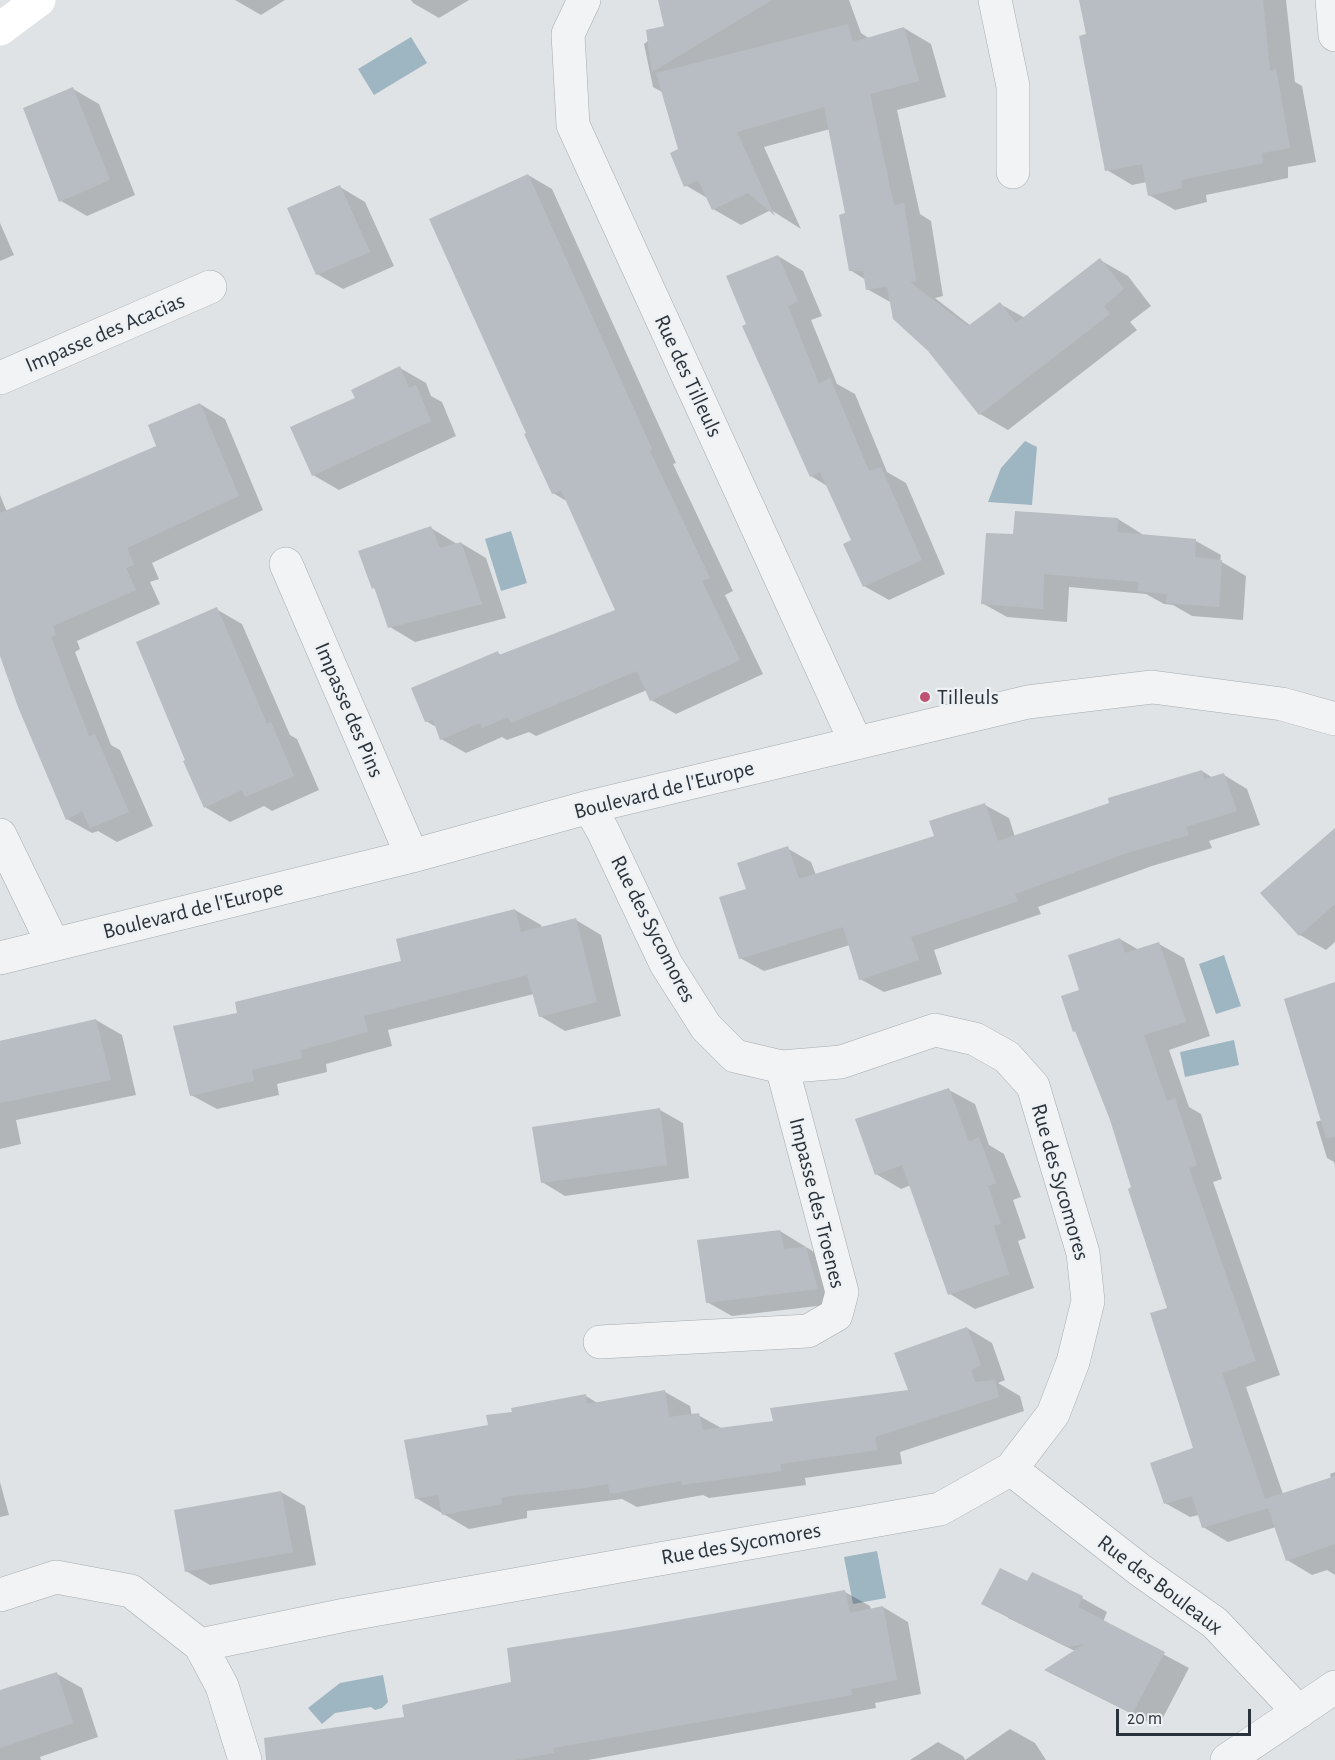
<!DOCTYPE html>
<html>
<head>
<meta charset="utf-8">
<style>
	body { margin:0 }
	#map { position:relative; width:1335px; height:1760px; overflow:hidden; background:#dfe3e6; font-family:"Alegreya Sans",sans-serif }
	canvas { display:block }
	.scale { position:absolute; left:1116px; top:1709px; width:135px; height:27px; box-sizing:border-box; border:3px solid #2a333b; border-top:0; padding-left:8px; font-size:18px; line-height:21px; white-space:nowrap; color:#2a333b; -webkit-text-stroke:4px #eef1f4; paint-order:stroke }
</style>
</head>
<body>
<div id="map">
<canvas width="1335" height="1760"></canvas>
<div class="scale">20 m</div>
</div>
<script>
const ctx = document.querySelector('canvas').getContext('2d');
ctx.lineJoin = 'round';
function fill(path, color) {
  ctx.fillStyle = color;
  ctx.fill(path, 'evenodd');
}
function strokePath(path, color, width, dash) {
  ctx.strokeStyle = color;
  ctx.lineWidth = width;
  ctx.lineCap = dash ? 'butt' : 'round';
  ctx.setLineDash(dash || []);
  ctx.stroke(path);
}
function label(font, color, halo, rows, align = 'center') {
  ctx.font = font + ' "Alegreya Sans",sans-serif';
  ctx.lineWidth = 4.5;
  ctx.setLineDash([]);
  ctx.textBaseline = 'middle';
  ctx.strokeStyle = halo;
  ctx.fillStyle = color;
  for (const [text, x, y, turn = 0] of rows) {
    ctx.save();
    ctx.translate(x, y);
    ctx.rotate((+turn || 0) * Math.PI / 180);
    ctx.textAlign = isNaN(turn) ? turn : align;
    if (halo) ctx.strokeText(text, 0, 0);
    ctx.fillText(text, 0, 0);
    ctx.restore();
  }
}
fill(new Path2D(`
	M411 37 427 63 374 95 358 69Z
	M1025 441 1037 447 1032 505 988 502 1001 468Z
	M511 531 527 583 501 591 485 539Z
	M1224 955 1241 1006 1216 1014 1199 964Z
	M1234 1040 1239 1065 1185 1077 1180 1052Z
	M877 1551 886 1598 853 1604 844 1557Z
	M383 1675 388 1702 382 1708 375 1710 371 1707 335 1713 322 1724 308 1708 340 1683Z`), '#9eb5c2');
fill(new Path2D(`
	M235 0H285L261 15Z
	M411 0H469L439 18 413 3Z
	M672 0H849L861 33 870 39 904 28 931 44 946 97 897 110 920 214 931 221 943 296 935 298 971 326 1000 304 1025 318 1100 260 1128 276 1151 306 1130 322 1137 330 1008 430 980 414 892 303 867 289 866 280 850 270 847 215 830 129 764 147 801 229 771 210 741 225 713 209 709 199 685 185 680 150 664 93 653 87 644 44 666 27Z
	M1080 0H1286L1295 82 1302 86 1316 162 1288 167V178L1206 195 1207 202 1175 210 1149 195 1147 182 1132 185 1107 170 1088 35Z
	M73 89 99 104 135 195 87 216 61 201Z
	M528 175 552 189 676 463 673 464 733 591 725 595 763 674 676 714 651 700 647 690 536 736 529 732 507 740 502 737 466 753 441 739 438 728 426 721 498 653 503 656 617 611 568 502 553 493 528 433Z
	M340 187 365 202 394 266 343 289 317 274Z
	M0 223 14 255 0 261Z
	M778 256 803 271 822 316 811 320 837 384 855 394 887 472 906 483 945 574 889 600 864 586 853 541 827 486 811 476 748 325Z
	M400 368 426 383 431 396 442 402 456 436 339 490 313 475 357 398Z
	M200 404 225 419 263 510 152 563 159 579 150 582 160 604 77 641 80 649 75 652 111 745 120 750 153 826 117 842 98 831 92 833 67 819 0 654V495L7 512 158 446Z
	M1118 519 1142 534V536L1196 541 1221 555 1220 561 1246 576 1243 620 1192 616 1173 605 1164 604 1146 594 1069 587 1067 622 1007 617 982 603 1014 536Z
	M431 528 457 544 461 543 486 558 506 618 415 642 390 627 377 590 373 588Z
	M216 609 242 624 290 735 297 739 319 790 272 811 264 806 230 822 205 807Z
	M1202 771 1213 778 1224 775 1247 789 1260 825 1209 841 1212 848 1152 866 1038 907 1041 914 934 950 942 974 884 992 860 979 850 945 764 971 740 958 747 890 787 848 811 862 816 875 936 837 985 805 1009 818 1015 837Z
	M1335 830V942L1326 950 1300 935Z
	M515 910 541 925 542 928 576 920 601 935 621 1016 565 1031 540 1016 534 994 388 1030 392 1046 326 1064 327 1072 277 1084 279 1095 217 1109 191 1095 239 1014 402 962Z
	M1120 939 1139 950 1159 944 1184 958 1210 1036 1169 1050 1189 1107 1201 1114 1222 1179 1213 1182 1280 1375 1246 1387 1283 1494 1331 1479 1330 1474 1335 1472V1575L1327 1570 1312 1575 1287 1560 1276 1527 1228 1542 1203 1527 1199 1515 1190 1517 1165 1503 1195 1449 1169 1309 1111 1120 1078 1033 1074 1031 1081 991Z
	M1335 984V1166L1334 1162 1327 1158 1316 1122 1322 1120Z
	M96 1020 122 1035 136 1095 16 1120 21 1144 0 1149V1041Z
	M949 1090 975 1104 989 1145 1004 1154 1021 1197 1013 1200 1026 1238 1018 1241 1034 1288 975 1309 950 1294 911 1185 901 1189 876 1174Z
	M660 1110 683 1123 689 1178 565 1196 542 1182Z
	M780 1231 832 1263 843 1303 732 1316 707 1302Z
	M967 1328 992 1343 1005 1380 998 1383 1020 1396 1024 1411 900 1452 902 1464 805 1478 806 1485 709 1498 703 1495 637 1507 622 1499 527 1511V1518L469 1529 416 1498 490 1427 514 1413 586 1396 599 1404 665 1392 690 1406 692 1416 698 1415 723 1429 774 1422 910 1392Z
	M0 1482 9 1515 0 1517Z
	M281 1492 305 1506 316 1565 210 1585 186 1571Z
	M1028 1583 1082 1598 1107 1612 1103 1622 1189 1668 1158 1727 1047 1670 1075 1651 1008 1618Z
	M845 1592 870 1606 871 1610 883 1607 908 1622 921 1694 875 1703 876 1708 588 1760H329L405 1718 513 1683Z
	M57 1674 82 1688 98 1737 40 1757 41 1760H0V1692Z
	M1010 1729 1035 1743 1046 1760H910L938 1742 963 1756 965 1760Z`), '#0003');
fill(new Path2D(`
	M658 0H772L652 72 646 30 664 26Z
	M1079 0H1263L1270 71 1276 69 1290 148 1262 153 1263 163 1181 180 1182 188 1148 196 1142 164 1105 171 1079 36 1086 34Z
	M848 24 853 42 904 27 919 81 870 94 894 205 904 203 916 281 910 282 968 326 1000 302 1016 323 1100 258 1124 289 1104 306 1110 314 979 415 928 351 893 319 887 286 866 290 863 271H849L839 215 845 213 824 107 737 132 775 216 748 193 712 210 698 180 684 187 670 153 678 149 656 73Z
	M73 87 110 180 59 202 23 108Z
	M528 174 652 449 650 451 710 578 702 581 740 660 650 701 637 671 511 723 508 717 482 728 480 723 440 740 433 720 425 722 411 688 498 651 499 655 615 610 561 490 552 494 524 434 526 433 429 219Z
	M340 185 370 252 316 275 287 208Z
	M778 255 798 301 788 306 819 384 830 378 869 471 881 467 922 560 863 587 843 544 851 540 820 472 810 477 742 326 746 324 726 276Z
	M400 366 409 388 416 385 431 421 312 476 290 427 355 398 351 390Z
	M200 403 239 496 127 548 134 565 126 568 136 590 53 626 56 635 51 637 89 736 95 734 129 812 90 828 82 811 66 820 18 707 0 656V513L156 446 148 425Z
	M1015 511 1118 518 1117 532 1196 539 1195 557 1222 560 1219 607 1166 603 1167 594 1138 591 1139 582 1044 574 1043 609 981 604 986 533 1013 534Z
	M431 526 440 548 461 542 482 604 388 628 374 587 372 589 358 551Z
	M217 607 267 724 271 722 294 776 245 797 242 790 204 808 183 761 185 760 136 642Z
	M1202 770 1204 779 1224 773 1237 811 1186 827 1189 835 1127 853 1015 894 1018 901 911 937 919 960 859 980 843 927 739 959 719 897 746 889 737 863 788 846 799 879 934 836 929 821 985 803 998 841 1109 803 1108 798Z
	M1335 828V904L1299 936 1260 893Z
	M515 909 521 932 576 918 597 1002 539 1017 527 975 364 1016 368 1032 301 1050 302 1058 252 1070 254 1081 190 1096 173 1026 237 1013 235 1002 401 961 396 939Z
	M1120 938 1125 953 1159 942 1186 1022 1144 1035 1167 1101 1175 1098 1197 1165 1189 1168 1256 1361 1222 1373 1265 1499 1335 1476V1544L1286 1561 1268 1508 1202 1528 1192 1496 1164 1504 1150 1463 1193 1448 1150 1313 1167 1308 1128 1189 1131 1187 1110 1120 1075 1031 1073 1032 1061 996 1079 990 1068 955Z
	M1335 982V1137L1326 1138 1284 999Z
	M96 1019 111 1080 0 1103V1041Z
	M949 1088 969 1142 979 1137 996 1183 988 1186 1001 1224 994 1226 1009 1274 948 1295 902 1165 875 1175 855 1119Z
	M660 1108 667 1165 541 1183 532 1127Z
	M780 1230 784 1249 806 1247 818 1289 706 1303 697 1240Z
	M967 1327 981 1365 971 1370 975 1382 995 1380 999 1397 875 1437 877 1450 780 1464 781 1471 682 1485 681 1481 610 1494 608 1484 585 1488 502 1497V1504L442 1515 438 1495 415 1499 404 1440 488 1425 486 1415 512 1412 511 1408 586 1394 587 1404 665 1390 669 1417 699 1413 703 1430 773 1421 770 1408 908 1390 894 1353Z
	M281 1491 293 1552 185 1572 174 1510Z
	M1000 1568 1027 1581 1032 1572 1083 1596 1078 1607 1165 1652 1132 1714 1044 1670 1084 1644 1067 1647 981 1604Z
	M845 1590 850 1613 883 1606 897 1680 851 1689 852 1695 553 1748 554 1753 515 1760H266L264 1738 404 1717 402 1705 511 1682 507 1648 633 1628Z
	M57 1672 73 1723 0 1748V1690Z`), '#b7bdc2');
const street = new Path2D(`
	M584 0 568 34 573 125 856 743
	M995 0 1013 86V172
	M1332 0 1335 35
	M0 378 210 287
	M286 564 412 856
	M0 835 53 944
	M0 958 412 856 589 807 1028 702 1152 687 1282 704 1335 719
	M600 1342 808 1331 836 1315 842 1292 782 1067
	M1011 1469 1140 1570 1215 1623 1299 1712
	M0 1595 56 1577 131 1591 200 1645 222 1686 245 1760
	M200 1645 345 1615 940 1509 1011 1469 1053 1414 1073 1362 1088 1301 1083 1253 1033 1086 1007 1057 975 1039 935 1030 841 1062 782 1067 735 1056 706 1027 666 964 603 831 589 807
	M1227 1760 1335 1687`);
strokePath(street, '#a5abaf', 34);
strokePath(street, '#f1f3f5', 33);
strokePath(new Path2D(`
	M0 29 39 0`), '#fff', 33);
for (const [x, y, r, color] of [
	[925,697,6,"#bd5272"]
]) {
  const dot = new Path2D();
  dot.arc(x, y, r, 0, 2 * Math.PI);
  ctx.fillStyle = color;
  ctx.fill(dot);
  strokePath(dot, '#eef1f4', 2);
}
label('22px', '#2a333b', '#eef1f4', [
	["Impasse des Acacias",105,333,-23],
	["Rue des Tilleuls",688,376,65],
	["Impasse des Pins",349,710,67],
	["Boulevard de l'Europe",664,790,-14],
	["Boulevard de l'Europe",193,910,-14],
	["Rue des Sycomores",653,929,63],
	["Rue des Sycomores",1060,1182,74],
	["Impasse des Troenes",817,1203,76],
	["Rue des Sycomores",741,1544,-10],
	["Rue des Bouleaux",1160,1585,37]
]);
label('22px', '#2a333b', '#eef1f4', [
	["Tilleuls",937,697]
], 'left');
</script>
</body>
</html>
